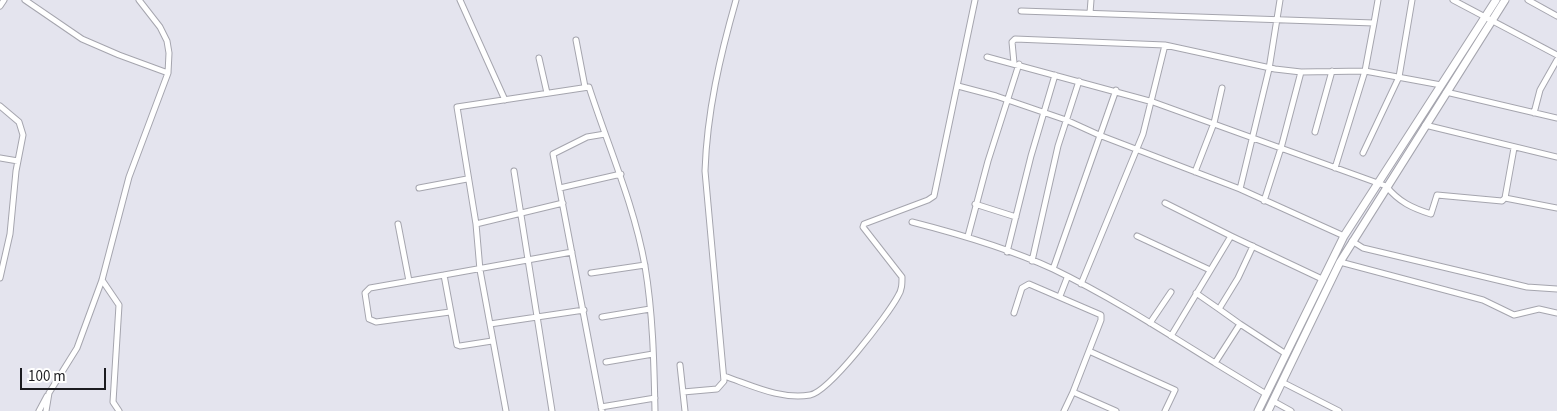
<!DOCTYPE html>
<html>
<head>
<meta charset="utf-8">
<style>
	body { margin:0 }
	#map { position:relative; width:1557px; height:411px; overflow:hidden; background:#e4e4ee; font-family:"Source Sans 3",sans-serif }
	canvas { display:block }
	.scale { position:absolute; left:20px; top:368px; width:86px; height:22px; box-sizing:border-box; border:2px solid #1b1b1f; border-top:0; padding-left:6px; font-size:15px; line-height:18px; white-space:nowrap; color:#1b1b1f; -webkit-text-stroke:4px #fff; paint-order:stroke }
</style>
</head>
<body>
<div id="map">
<canvas width="1557" height="411"></canvas>
<div class="scale">100 m</div>
</div>
<script>
const ctx = document.querySelector('canvas').getContext('2d');
ctx.lineJoin = 'round';
function strokePath(path, color, width, dash) {
  ctx.strokeStyle = color;
  ctx.lineWidth = width;
  ctx.lineCap = dash ? 'butt' : 'round';
  ctx.setLineDash(dash || []);
  ctx.stroke(path);
}
const street = new Path2D(`
	M25 0 82 39 119 55 168 73
	M460 0 505 100
	M1453 0 1557 55
	M1528 0 1557 16
	M0 6 4 0
	M1021 11 1374 23 1365 71 1441 85
	M1090 13 1091 0
	M1374 23 1378 0
	M576 40 585 87
	M987 57 1153 102 1386 186C1399 202 1412 208 1431 214L1437 195 1502 201 1505 198 1514 148
	M539 58 547 93
	M1014 63 1012 42 1015 39 1165 45 1275 69 1301 72 1365 71 1335 168
	M958 86 996 96 1066 120 1099 135 1240 189 1344 236
	M1446 92 1557 118
	M0 106 19 122 23 135 16 171 10 234 0 278
	M1534 113 1540 90 1557 60
	M1425 125 1557 157
	M1315 132 1332 71
	M1363 153 1399 77 1412 0
	M0 158 18 161
	M514 171 552 411
	M1195 172 1214 123 1222 88
	M419 188 467 179
	M560 188 621 174
	M1240 189 1269 69 1280 0
	M1505 198 1557 208
	M1264 201 1281 148 1301 72
	M1165 203 1231 236
	M975 204 1016 217
	M912 222C959 234 1008 248 1053 269 1109 296 1162 330 1215 363L1240 324 1286 354
	M398 224 409 281
	M476 224 563 203
	M968 236 988 161 1019 64
	M1137 236 1210 270
	M1352 241 1363 248 1527 287 1557 289
	M1007 252 1031 156 1055 75
	M1032 261 1058 146 1079 81
	M1340 262 1483 300 1514 315 1539 309 1557 313
	M1053 269 1116 90
	M591 273 645 265
	M444 275 370 288 365 293 369 319 376 322 450 312
	M102 280 119 305 113 402 119 411
	M1081 284 1143 134 1165 45
	M1196 293 1219 309
	M1060 296 1067 278
	M1014 313 1022 288 1029 284 1101 315V320L1073 392 1116 411
	M602 317 650 309
	M1150 323 1171 292
	M490 324 584 310
	M1240 324 1219 309 1238 278 1253 246
	M1171 336 1231 236 1322 279
	M492 341 460 346 457 345 444 275 572 252
	M1089 351 1175 390 1165 411
	M606 362 653 354
	M1215 363 1266 394
	M680 365 685 411
	M724 376C751 385 780 400 810 395 829 392 888 315 898 296 902 290 902 284 902 277L863 227 864 224 928 200 934 196 975 0
	M1282 382 1339 411
	M683 392 717 389 724 381 705 171C707 112 720 56 736 0
	M1273 401 1291 411
	M601 407 655 398
	M39 411 47 396
	M46 411 49 393 77 348 102 280 129 177 168 73 169 53 167 41 160 27 139 0
	M506 411 480 270 476 224 457 107 589 87C608 146 634 204 645 266 653 314 654 363 655 411
	M602 411 553 154 587 137 605 134
	M1064 411 1073 392`);
const secondary = new Path2D(`
	M1258 411 1344 236 1496 0
	M1268 411 1340 262 1505 0`);
strokePath(street, '#a5a5ae', 7);
strokePath(secondary, '#a5a5ae', 9);
strokePath(street, '#fff', 5);
strokePath(secondary, '#fff', 7);
</script>
</body>
</html>
